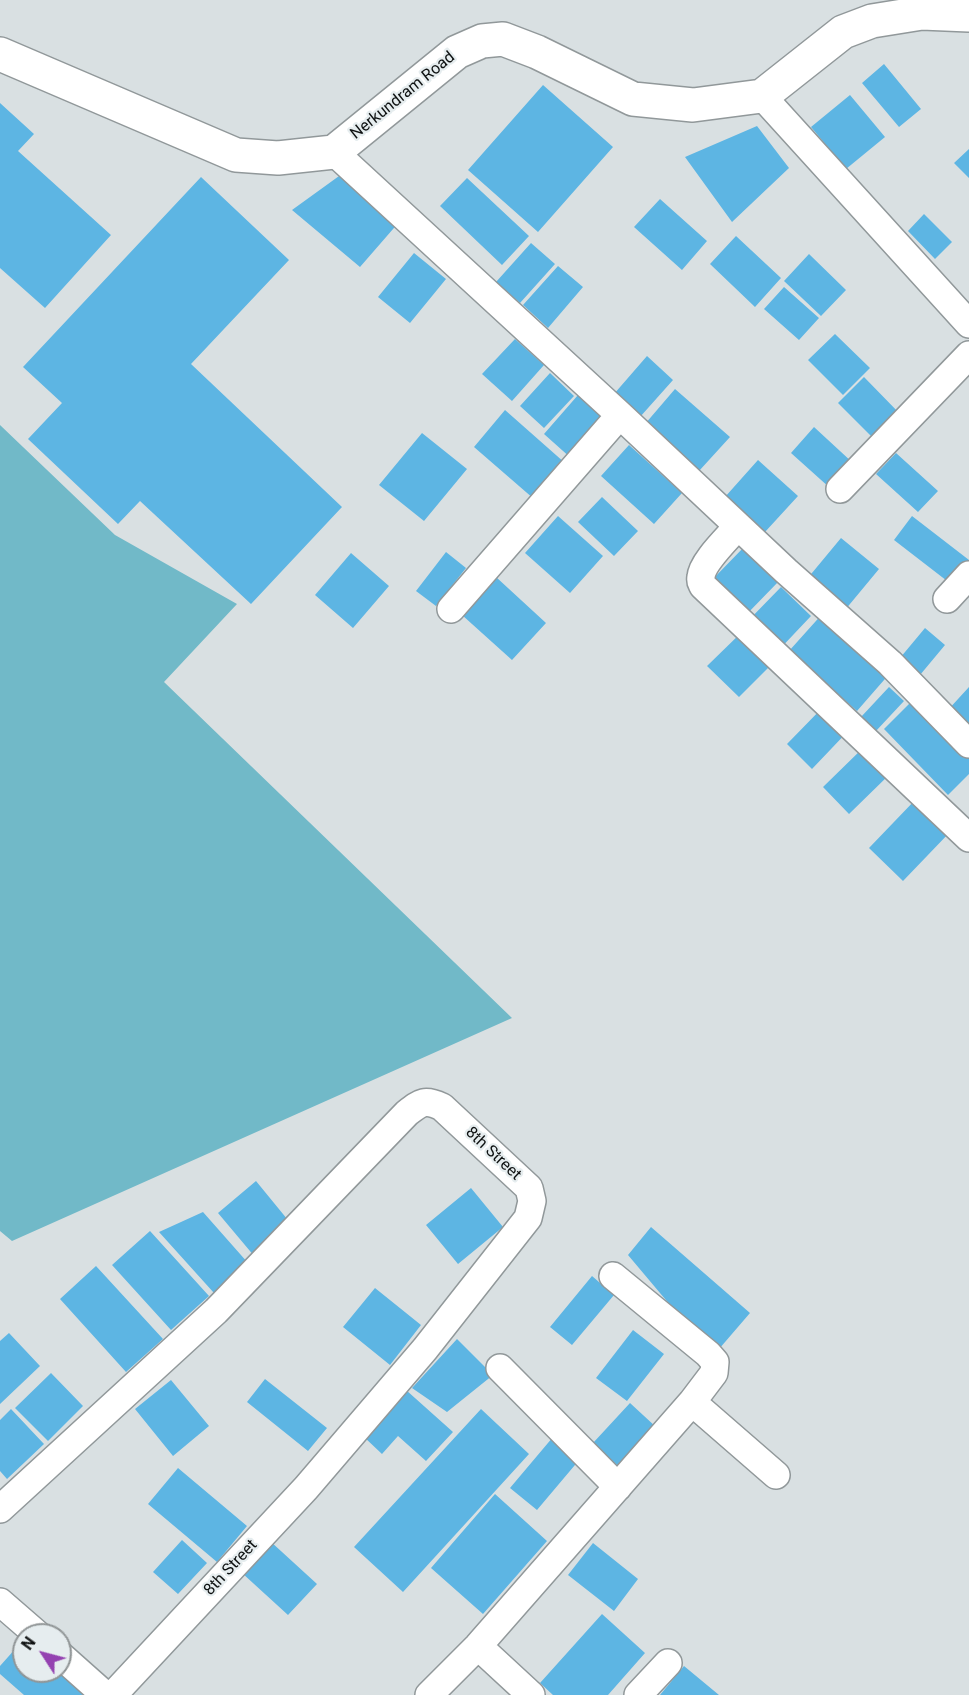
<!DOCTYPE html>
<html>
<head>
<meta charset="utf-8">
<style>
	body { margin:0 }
	#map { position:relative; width:969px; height:1695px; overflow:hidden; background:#d9e0e2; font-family:Roboto,sans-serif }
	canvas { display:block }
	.north { position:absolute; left:12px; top:1623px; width:60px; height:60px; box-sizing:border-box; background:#e6edef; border:2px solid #909596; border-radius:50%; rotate:306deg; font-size:16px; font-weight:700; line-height:24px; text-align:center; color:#0e1111 }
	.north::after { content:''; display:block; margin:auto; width:21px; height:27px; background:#9442b1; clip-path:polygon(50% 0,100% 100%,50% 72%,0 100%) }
</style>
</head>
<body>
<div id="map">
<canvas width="969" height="1695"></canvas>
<div class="north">N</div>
</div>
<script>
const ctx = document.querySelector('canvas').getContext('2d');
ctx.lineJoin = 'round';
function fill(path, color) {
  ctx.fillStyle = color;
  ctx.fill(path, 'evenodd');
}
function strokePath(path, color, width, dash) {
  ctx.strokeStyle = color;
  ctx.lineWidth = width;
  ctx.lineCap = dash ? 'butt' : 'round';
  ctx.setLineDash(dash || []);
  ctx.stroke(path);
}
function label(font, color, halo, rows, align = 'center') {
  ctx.font = font + ' Roboto,sans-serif';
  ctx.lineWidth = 4.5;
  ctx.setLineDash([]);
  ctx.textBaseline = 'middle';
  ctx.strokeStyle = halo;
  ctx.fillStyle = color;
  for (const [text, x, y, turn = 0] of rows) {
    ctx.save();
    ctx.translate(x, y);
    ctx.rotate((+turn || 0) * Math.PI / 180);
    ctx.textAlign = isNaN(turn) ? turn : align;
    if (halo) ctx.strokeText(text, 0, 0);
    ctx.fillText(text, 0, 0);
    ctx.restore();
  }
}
fill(new Path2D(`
	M0 425 115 535 237 604 164 682 512 1018 12 1241 0 1231Z`), '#71b9c8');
fill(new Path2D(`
	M884 64 921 109 899 127 862 83Z
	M543 85 613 147 538 232 468 170Z
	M850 95 885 137 846 169 811 127Z
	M0 103 34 134 18 151 111 235 45 308 0 268Z
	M757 126 789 168 732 222 685 157Z
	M969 149V178L954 163Z
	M346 171 400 221 360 267 292 210Z
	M201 177 289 260 191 364 342 507 251 604 140 501 118 524 28 439 62 403 23 367Z
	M467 178 529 236 502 265 440 206Z
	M660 199 707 241 682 270 634 227Z
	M924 214 952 242 935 259 908 231Z
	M736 236 781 278 755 307 710 264Z
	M531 243 555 264 520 303 496 282Z
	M414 253 446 279 410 323 378 297Z
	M809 254 846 290 821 316 784 281Z
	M558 266 583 287 548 328 523 305Z
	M784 287 819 318 799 340 764 309Z
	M835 334 870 368 843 395 808 360Z
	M515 339 544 365 512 401 482 374Z
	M647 356 673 380 640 417 614 394Z
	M550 373 574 396 544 428 520 406Z
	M864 377 902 416 876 441 838 403Z
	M675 389 730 437 699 471 645 424Z
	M578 395 606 419 572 459 544 434Z
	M505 410 565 463 534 499 474 447Z
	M814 427 853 463 830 488 791 453Z
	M422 433 467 469 424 521 379 485Z
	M629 445 682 493 654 524 601 476Z
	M896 453 938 491 918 512 876 474Z
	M758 460 798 496 765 532 725 497Z
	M602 497 638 531 614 556 578 522Z
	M558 516 603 556 570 593 525 553Z
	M912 516 969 560 951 584 894 540Z
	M841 538 879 569 845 610 807 579Z
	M744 547 779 581 745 616 710 582Z
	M446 552 466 568 436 606 416 591Z
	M351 553 389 586 353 628 315 595Z
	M496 577 546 623 512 660 462 615Z
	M781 587 811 616 776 653 745 624Z
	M824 612 891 672 857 711 789 651Z
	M746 628 777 659 739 697 707 666Z
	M925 628 945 645 920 675 900 658Z
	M889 687 904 701 876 731 861 717Z
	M969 687V731L947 711Z
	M913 700 969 757V774L948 795 884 729Z
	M826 704 851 728 812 769 787 744Z
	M865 746 891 773 849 814 823 787Z
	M917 798 951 831 903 881 869 848Z
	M256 1181 292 1225 255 1257 218 1213Z
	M471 1188 503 1227 458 1264 426 1225Z
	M203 1212 248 1263 214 1293 159 1232Z
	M651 1227 750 1313 713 1356 628 1255Z
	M150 1231 209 1296 171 1330 112 1265Z
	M96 1266 163 1339 126 1372 60 1299Z
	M592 1276 614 1295 572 1345 550 1327Z
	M375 1288 421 1325 390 1365 343 1327Z
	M633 1330 664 1354 627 1401 596 1378Z
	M9 1333 40 1366 0 1404V1341Z
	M457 1339 493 1375 447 1412 412 1388Z
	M51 1373 83 1406 48 1441 15 1408Z
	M265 1379 327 1428 308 1451 247 1402Z
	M171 1380 209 1426 173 1456 135 1409Z
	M406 1390 453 1432 426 1461 398 1436 382 1454 364 1437Z
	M630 1403 656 1427 620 1468 593 1443Z
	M11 1409 44 1444 7 1479 0 1471V1420Z
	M481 1409 529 1454 403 1592 354 1547Z
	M553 1437 580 1459 537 1510 510 1488Z
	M178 1468 247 1526 217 1562 148 1504Z
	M495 1494 547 1541 483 1614 431 1568Z
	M182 1540 207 1563 178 1594 153 1572Z
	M270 1541 317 1584 288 1615 242 1573Z
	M593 1543 638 1579 614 1611 568 1575Z
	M602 1614 645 1653 608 1695H553L540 1683Z
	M24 1639V1671H60L92 1695H24L0 1674V1666Z
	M684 1666 719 1695H660Z`), '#5db5e3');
const street = new Path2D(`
	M762 96 969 324
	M334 152 620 415 786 571 890 663 969 744
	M840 489 969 355
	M738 526C728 538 702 562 701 577 700 582 701 582 703 586L969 838
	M947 599 969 575
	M451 609 620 415
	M500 1368 618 1487
	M692 1402 776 1475
	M0 1509 216 1311 407 1113C421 1102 425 1099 442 1107L529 1188 532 1201 528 1218 425 1349 306 1488 113 1695
	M0 1602 38 1635
	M478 1646 531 1695
	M60 1655 105 1695
	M429 1695 478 1646 692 1402 714 1373 715 1362 708 1354 613 1276
	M638 1695 668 1663`);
const secondary = new Path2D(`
	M0 54 236 155 278 158 334 152 457 52 482 41 503 39 537 52 633 99 693 105 762 96 843 32 872 21 922 13 969 15`);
strokePath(street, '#91989a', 30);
strokePath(secondary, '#91989a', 36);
strokePath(street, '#fff', 27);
strokePath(secondary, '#fff', 33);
label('16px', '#0e1111', '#e6edef', [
	["Nerkundram Road",403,96,-39],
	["8th Street",493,1154,43],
	["8th Street",231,1568,-47]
]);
</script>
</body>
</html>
